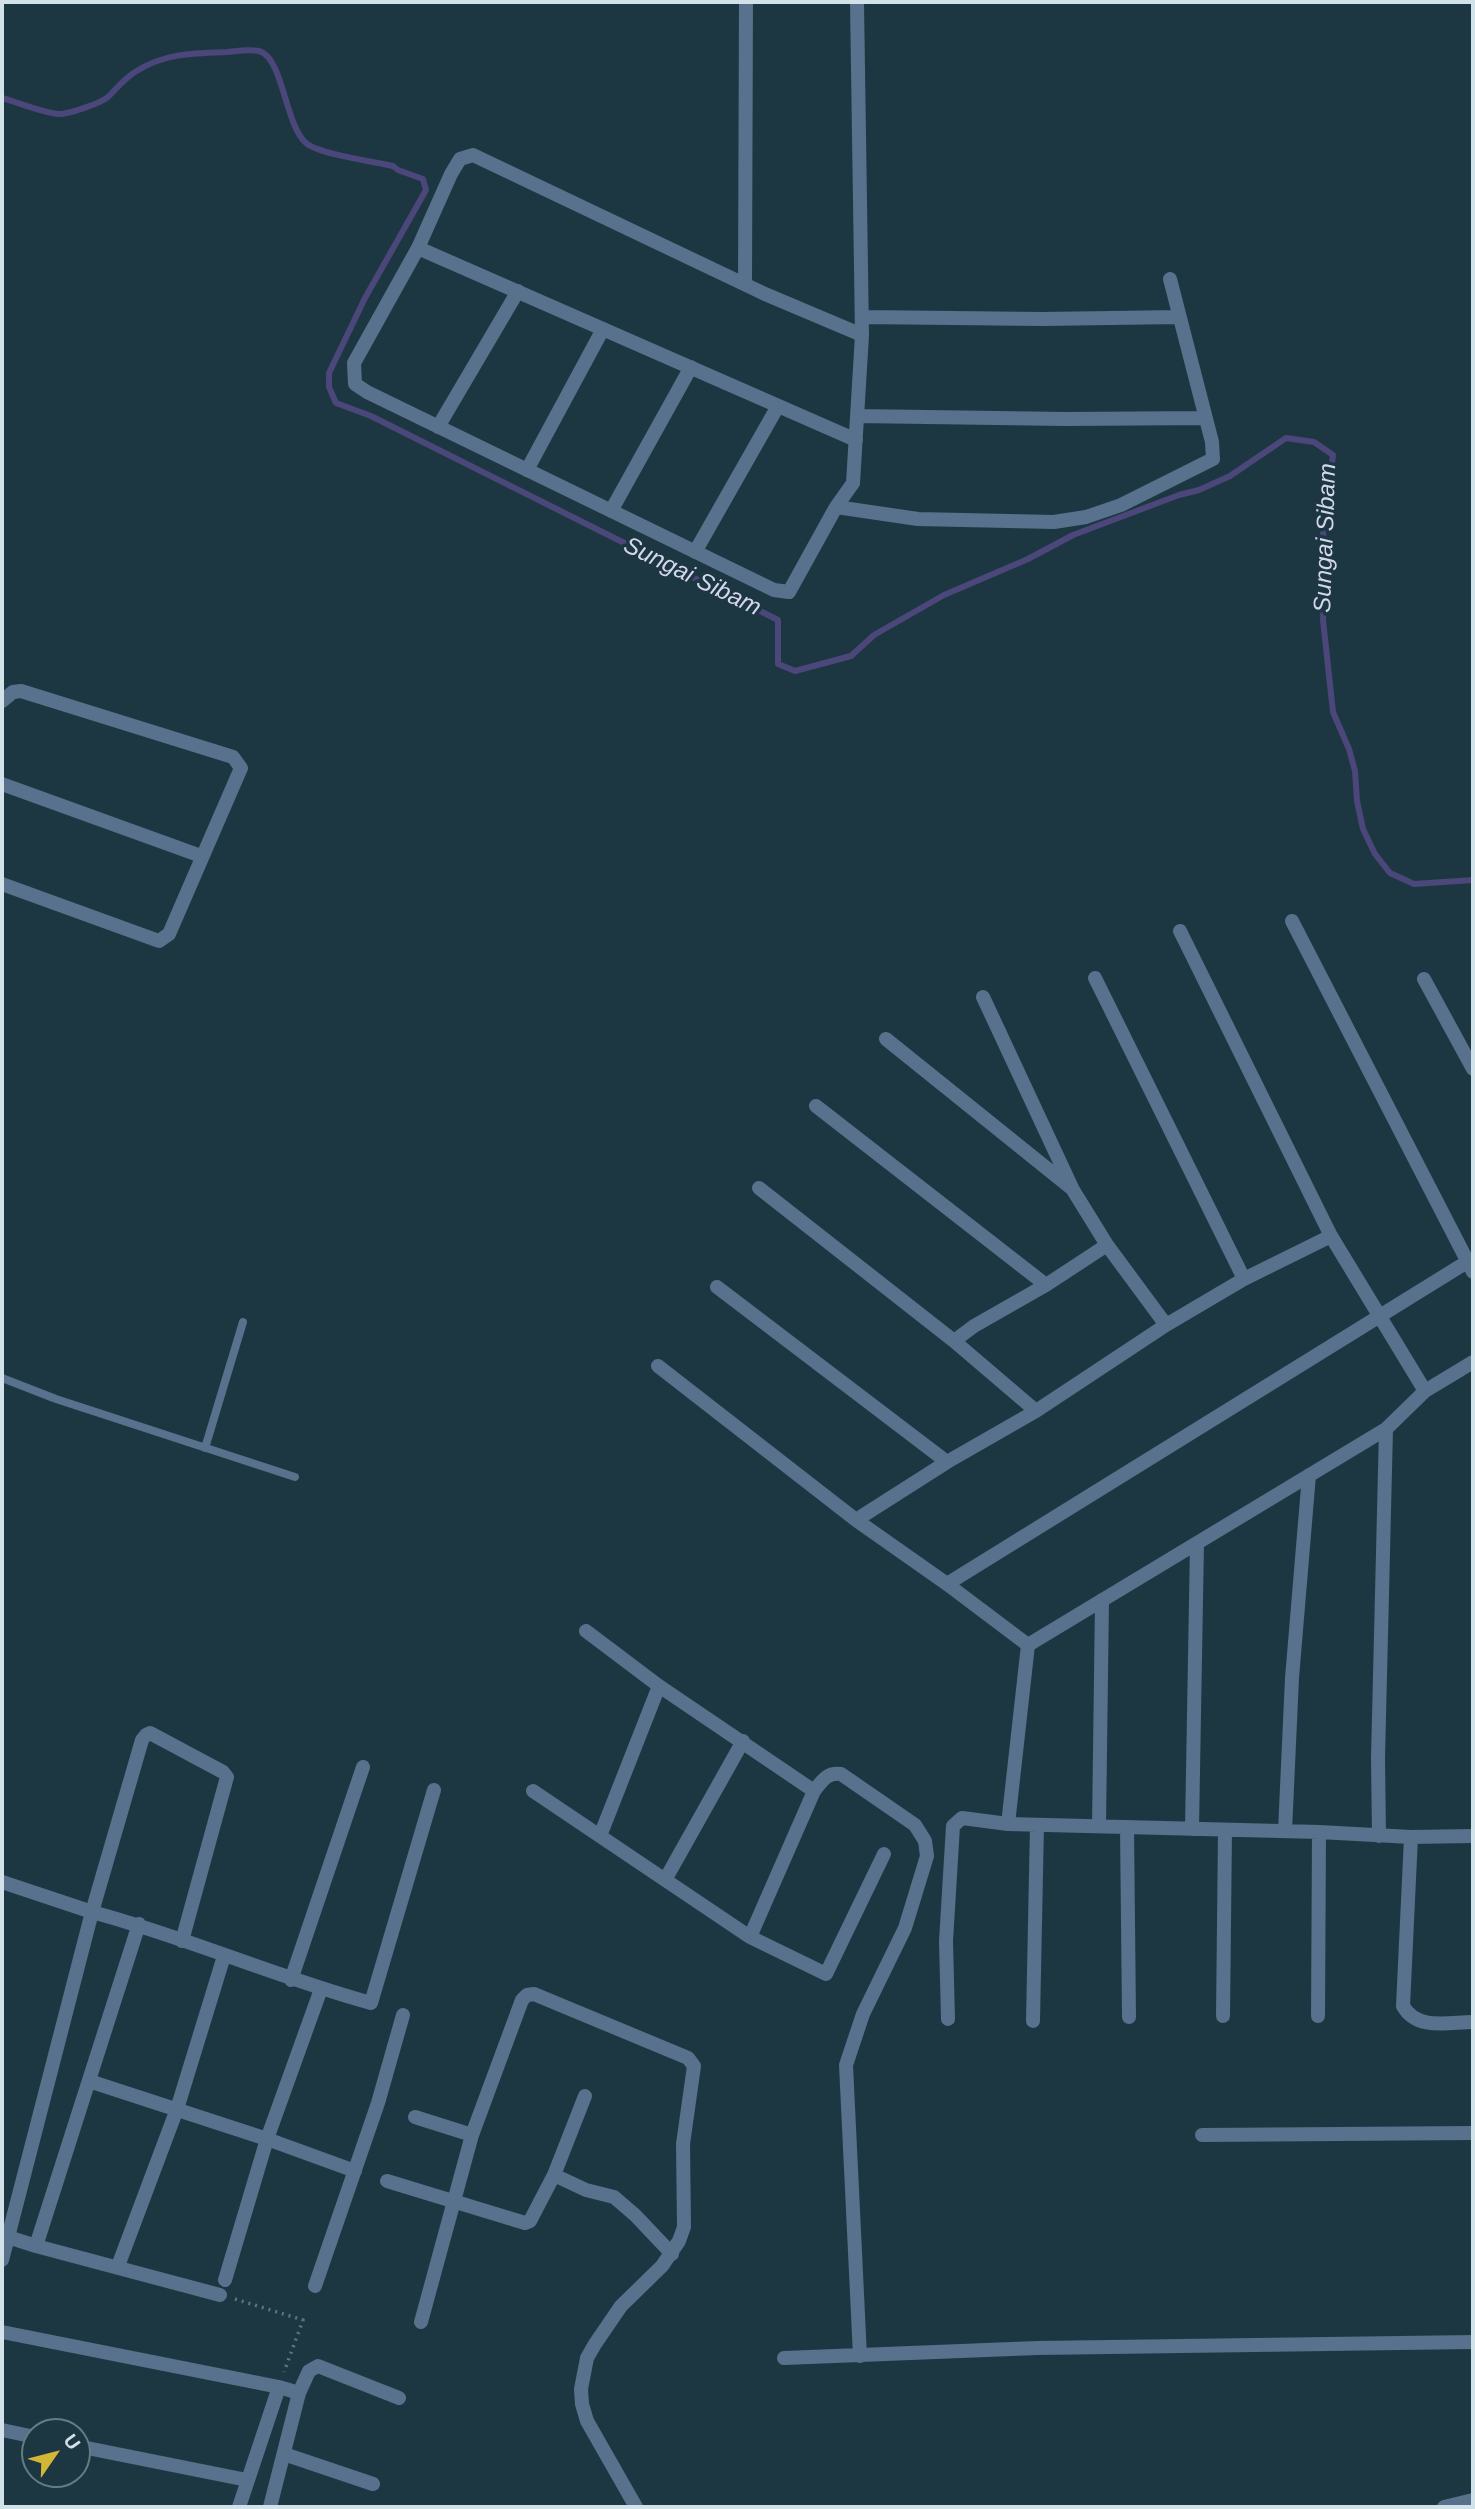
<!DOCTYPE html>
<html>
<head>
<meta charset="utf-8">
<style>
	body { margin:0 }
	#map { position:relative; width:1475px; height:2509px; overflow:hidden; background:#1d3742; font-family:Helvetica,sans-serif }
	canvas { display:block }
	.frame { position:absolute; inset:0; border:4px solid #d2e2e9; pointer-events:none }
	.north { position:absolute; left:21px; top:2418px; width:70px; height:70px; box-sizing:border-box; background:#1d3742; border:2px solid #657b85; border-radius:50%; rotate:55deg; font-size:19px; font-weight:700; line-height:28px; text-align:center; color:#d2e2e9 }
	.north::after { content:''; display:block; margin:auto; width:24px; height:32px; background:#d3b635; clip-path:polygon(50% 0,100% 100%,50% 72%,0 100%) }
</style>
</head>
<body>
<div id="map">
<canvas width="1475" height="2509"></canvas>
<div class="frame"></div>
<div class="north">U</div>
</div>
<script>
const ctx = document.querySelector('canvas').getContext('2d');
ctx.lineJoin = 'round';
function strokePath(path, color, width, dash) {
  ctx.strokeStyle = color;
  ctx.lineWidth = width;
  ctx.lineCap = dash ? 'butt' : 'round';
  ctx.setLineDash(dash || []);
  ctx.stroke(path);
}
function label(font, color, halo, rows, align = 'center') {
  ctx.font = font + ' Helvetica,sans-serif';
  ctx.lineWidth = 7;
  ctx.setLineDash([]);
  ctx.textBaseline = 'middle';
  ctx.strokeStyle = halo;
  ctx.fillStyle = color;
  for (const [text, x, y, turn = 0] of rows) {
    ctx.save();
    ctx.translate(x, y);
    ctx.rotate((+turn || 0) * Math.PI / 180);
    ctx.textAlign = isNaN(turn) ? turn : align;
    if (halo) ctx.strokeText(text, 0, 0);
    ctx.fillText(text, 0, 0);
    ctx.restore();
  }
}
strokePath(new Path2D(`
	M2 98C20 103 40 112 58 114 67 115 101 103 108 97 117 88 124 79 135 72 164 53 194 53 227 52 237 51 249 49 259 51 283 57 285 125 306 143 318 154 375 162 393 166L398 170 423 179 426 190 365 298 329 373V387L336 403 371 416 778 620V664L795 671 851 656 874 635 944 595 1028 559 1073 535 1179 495 1199 490 1230 476 1286 438 1314 442 1333 455 1323 528 1325 575 1323 620 1333 712 1349 749 1355 771 1357 801 1363 829 1375 854 1390 873 1414 884 1473 880`), '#4c477a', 6);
strokePath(new Path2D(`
	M235 2299 303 2320 284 2372`), '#5f767f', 3.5, [2, 5]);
strokePath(new Path2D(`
	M2 1378 56 1399 295 1477
	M205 1448 243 1322`), '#58718c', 8);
strokePath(new Path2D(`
	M857 2 862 335 853 483 836 507 789 592 774 590 367 392 355 384 354 363 418 248 451 174 460 159 473 155 765 294 862 335
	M418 248 856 440
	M745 284 746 2
	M862 317 1042 319 1180 317
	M857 416 1066 419 1205 418
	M438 427 518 291
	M527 470 603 329
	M836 507 918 519 1054 522 1086 517 1121 505 1213 459 1212 442 1170 279
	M611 511 691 367
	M695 552 778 406
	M2 701 13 692 21 691 233 757 241 768 169 934 159 941 2 884
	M2 784 201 856
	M1292 921 1473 1272
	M1180 931 1331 1236 1425 1391
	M1095 978 1244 1279
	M1424 979 1473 1069
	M983 997 1073 1190 1107 1245 1166 1325
	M886 1039 1070 1187
	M816 1106 1046 1285 1107 1245
	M759 1188 954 1341 974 1326 1046 1285
	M717 1287 947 1462 1036 1411 1166 1325 1244 1279 1331 1236
	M954 1341 1036 1411
	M658 1366 856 1520 947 1584 1028 1645 1386 1429 1425 1391 1473 1362
	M856 1520 947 1462
	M947 1584 1467 1262
	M586 1631 659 1686 814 1791
	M1028 1645 1008 1824 1319 1832 1411 1837
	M533 1791 750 1937 814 1791C822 1781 827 1772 841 1774L915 1825 925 1841 927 1856 905 1928 863 2014 846 2065 860 2356
	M1099 1826 1102 1600
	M1127 1827 1129 2017
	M1192 1829 1197 1543
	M1285 1831 1292 1678 1309 1475
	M600 1836 659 1686
	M1379 1836 1378 1758 1386 1429
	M1473 1836 1411 1837 1403 2006C1417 2031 1449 2022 1473 2022
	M665 1880 743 1741
	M2 1882 92 1912 142 1740 146 1735 150 1733 223 1772 227 1777 182 1941
	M750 1937 826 1974 884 1854
	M291 1980 363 1767
	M1223 2016 1225 1830
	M1318 2016 1319 1832
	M948 2019 946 1941 953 1826 962 1818 1008 1824
	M1033 2021 1037 1825
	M89 2081 267 2139 355 2171
	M415 2117 472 2135
	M1202 2135 1473 2133
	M554 2175 586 2190 614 2197 635 2215 672 2254
	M387 2181 525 2223 530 2221 554 2175 585 2096
	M8 2237 92 1912C186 1937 276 1977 371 2003L434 1790
	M36 2246 139 1924
	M2 2260 8 2237 36 2246 220 2295
	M118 2266 177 2109 224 1956
	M225 2280 267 2139 321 1989
	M315 2286 378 2103 403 2015
	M421 2322 472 2135 522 2000 527 1995 534 1994 688 2058 694 2066 683 2144 684 2227 679 2241 662 2266 621 2306 595 2344 587 2358 581 2389 582 2404 587 2421 636 2507
	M2 2332 279 2387 299 2393 309 2371 318 2366 399 2398
	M784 2358 1037 2348 1473 2342
	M2 2430 35 2437
	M77 2446 247 2480
	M284 2454 373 2484
	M239 2507 279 2387
	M270 2507 299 2393
	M1444 2507 1473 2500`), '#58718c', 14);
label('italic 24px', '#d4d7ed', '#1d3742', [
	["Sungai Sibam",1326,538,-88],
	["Sungai Sibam",692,577,26]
]);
</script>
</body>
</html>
